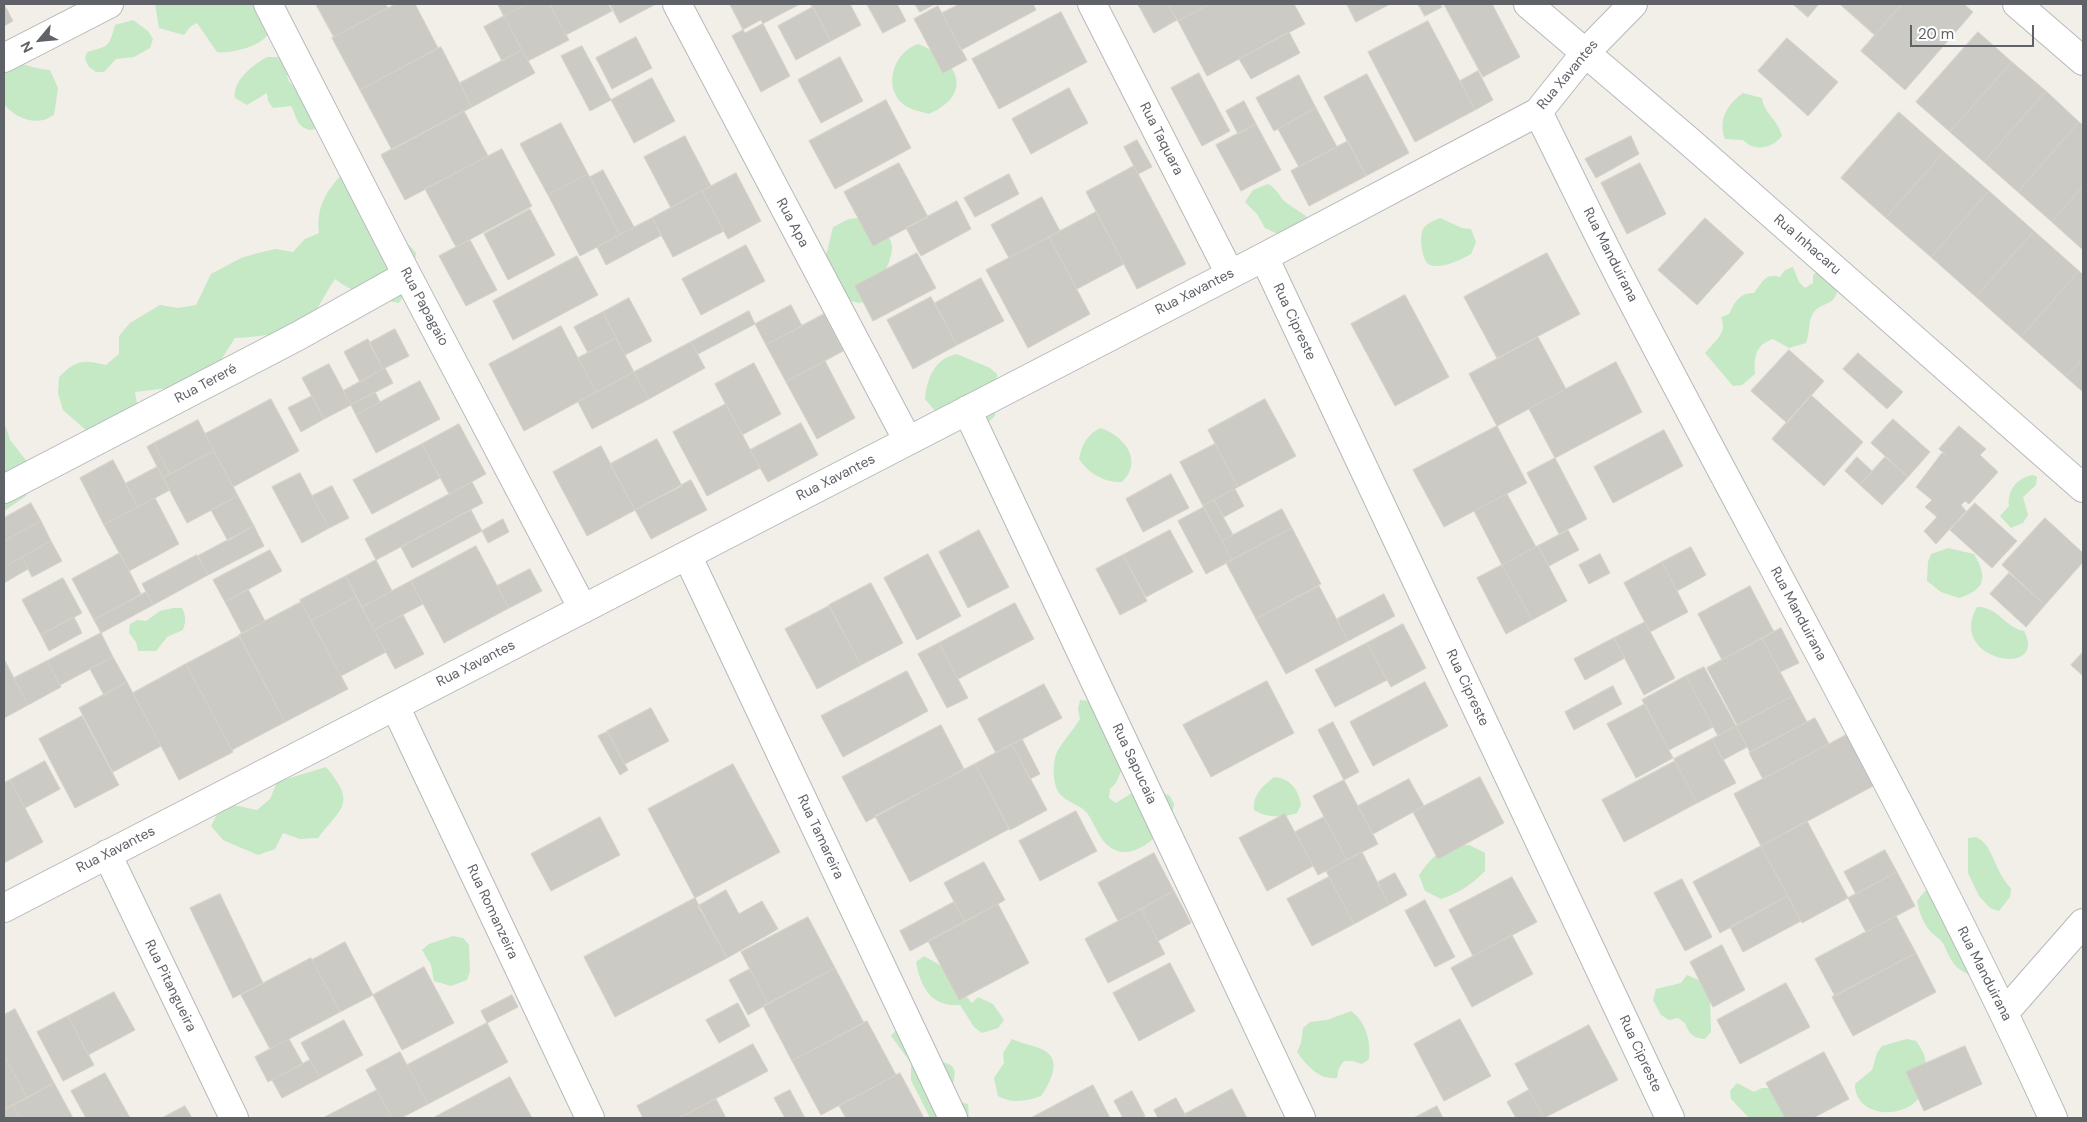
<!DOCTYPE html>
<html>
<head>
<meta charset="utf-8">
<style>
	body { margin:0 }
	#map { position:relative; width:2087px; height:1122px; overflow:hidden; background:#f1efe8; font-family:"DM Sans",sans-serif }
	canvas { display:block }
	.frame { position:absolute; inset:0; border:5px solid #5f6368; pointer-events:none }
	.north { position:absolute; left:15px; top:15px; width:50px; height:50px; -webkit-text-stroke:4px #fff; paint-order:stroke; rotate:242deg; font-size:14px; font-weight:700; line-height:20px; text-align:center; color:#5f6368 }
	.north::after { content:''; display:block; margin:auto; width:18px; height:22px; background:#5f6368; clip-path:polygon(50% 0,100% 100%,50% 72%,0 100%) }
	.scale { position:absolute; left:1910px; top:25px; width:124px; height:22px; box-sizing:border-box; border:2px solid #5f6368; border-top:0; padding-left:6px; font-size:15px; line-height:18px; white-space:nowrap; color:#5f6368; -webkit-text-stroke:4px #fff; paint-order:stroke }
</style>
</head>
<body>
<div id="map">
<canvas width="2087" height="1122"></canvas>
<div class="frame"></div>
<div class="north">N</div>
<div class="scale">20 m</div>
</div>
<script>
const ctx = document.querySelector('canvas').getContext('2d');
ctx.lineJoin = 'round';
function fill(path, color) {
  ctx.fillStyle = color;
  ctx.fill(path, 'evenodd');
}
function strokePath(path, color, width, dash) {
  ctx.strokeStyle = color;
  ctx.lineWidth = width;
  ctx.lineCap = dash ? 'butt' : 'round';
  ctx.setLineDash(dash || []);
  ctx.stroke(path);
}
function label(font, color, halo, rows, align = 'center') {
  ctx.font = font + ' "DM Sans",sans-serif';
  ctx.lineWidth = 5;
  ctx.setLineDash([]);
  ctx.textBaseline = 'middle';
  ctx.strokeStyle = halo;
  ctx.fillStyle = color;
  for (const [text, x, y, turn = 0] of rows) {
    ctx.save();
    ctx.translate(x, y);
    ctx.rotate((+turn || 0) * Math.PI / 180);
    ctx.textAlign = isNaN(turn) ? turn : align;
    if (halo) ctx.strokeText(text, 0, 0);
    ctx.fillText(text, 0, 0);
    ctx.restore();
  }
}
fill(new Path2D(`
	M155 4H271C271 12 274 24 270 31 264 46 231 54 217 52L197 23 190 27 184 35 159 28Z
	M133 20 148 31 153 39 150 48 134 57 116 59 104 72H96L89 67 85 59 87 52C108 46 109 48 115 25Z
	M918 44C957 59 976 93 929 114 920 111 910 110 903 104 882 86 894 52 918 44Z
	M267 57H281L289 68C282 87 300 82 301 101H305L319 126 312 130C297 129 297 117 291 106L273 108 268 101 267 93 247 105 235 98C232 81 254 64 267 57Z
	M7 60C22 63 35 69 50 70L58 88 54 115C37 127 16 119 4 104V61Z
	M1743 93 1762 98C1764 114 1778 119 1782 136 1771 149 1755 152 1743 140L1725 139C1718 119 1727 105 1743 93Z
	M344 172 416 253C415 274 411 286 399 303 375 298 355 294 335 279 328 289 323 299 317 309 299 335 264 336 235 338L215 369 185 388H169L135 392 138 410 102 444 63 410 58 393 59 377C76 360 83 359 106 365L119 354V336L130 323 160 305 178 308 196 305 211 274 241 258 258 253 275 249 293 252 305 239 319 233C316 207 326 191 344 172Z
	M1268 184C1278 189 1280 199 1288 204 1296 210 1302 212 1309 219L1280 235 1265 228 1257 214 1245 202 1253 190Z
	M858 218C867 224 880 229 888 237 902 250 876 287 868 301L859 303 833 297 820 260 827 252 833 227 849 219Z
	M1440 218 1462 228 1471 229 1476 242 1471 254C1460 260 1443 269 1430 265 1422 262 1420 240 1422 232 1424 224 1433 221 1440 218Z
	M1793 267 1799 282 1805 288 1813 283V275L1820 270 1838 288C1834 308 1824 300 1814 312 1808 319 1810 333 1806 343L1789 348 1773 339C1755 345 1754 357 1755 374L1742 385 1733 386 1705 353C1715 341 1728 333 1721 317L1729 314C1735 302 1739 293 1754 293 1763 282 1764 273 1780 277L1785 270Z
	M957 354 990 368 997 374 995 416 982 428 947 425 925 399C927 378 935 358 957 354Z
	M4 421 10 440 33 469 26 496 4 511Z
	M1100 428C1124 435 1144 461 1122 482 1105 483 1088 473 1079 459 1082 444 1087 435 1100 428Z
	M2033 475 2037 477 2036 485 2023 497 2028 515 2023 523 2011 528 2000 516 2009 506C2007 490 2017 478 2033 475Z
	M1948 548 1974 554C1987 576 1987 589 1959 598L1941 592 1927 581 1928 562 1931 554Z
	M1977 607C1997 606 2006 628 2024 631 2049 679 1946 661 1977 607Z
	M173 608H182C186 616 186 621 183 630L167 637 156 651H138L136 642 129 633 130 624 137 620 146 621 160 611Z
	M1080 700 1089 701 1133 743 1116 783 1110 789 1109 798 1116 803 1146 784 1170 796 1174 804C1171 828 1136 864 1111 848 1099 840 1095 824 1087 813 1080 804 1067 803 1060 794 1052 785 1052 760 1058 750 1065 739 1073 730 1080 719L1078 709Z
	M326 767C357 804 342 807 318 838L300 839 283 833 275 849 258 855 223 840 211 826 223 803 257 810 270 799 277 782Z
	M1274 777C1290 778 1299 790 1301 805L1297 813C1282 818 1267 818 1254 810 1253 794 1262 787 1274 777Z
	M1976 837C1994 845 1994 872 2011 888L2010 897 1999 911 1990 908 1979 896 1968 873V838Z
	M1469 845 1485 853V871C1471 885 1459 893 1441 899L1425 891 1419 875C1434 854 1443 846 1469 845Z
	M1925 891 1944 893 1972 975C1955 971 1950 959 1944 945 1941 939 1936 937 1932 933 1924 926 1919 912 1917 901Z
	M453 936 463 938 469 945 470 971 467 980 451 986 434 981 431 965 422 950 429 944Z
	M924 956 956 974 961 990 972 1003 978 997 993 1004 1004 1020 998 1028 982 1033 974 1027 960 1005C931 1007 921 988 916 962Z
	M1687 975 1703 982 1710 998 1711 1032 1705 1039C1693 1038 1689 1034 1685 1023L1678 1018 1669 1020 1661 1015 1653 1000 1656 989 1681 983Z
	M1351 1011C1366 1022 1371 1041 1369 1059L1362 1064 1353 1061H1344L1339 1068 1337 1078C1319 1080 1307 1066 1297 1052L1301 1043 1303 1028 1310 1022 1327 1020Z
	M898 1027C907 1036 918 1051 930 1057 946 1067 961 1058 952 1088L959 1102 968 1104 969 1118H930L911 1080V1063L891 1036Z
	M1012 1039C1031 1048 1061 1046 1052 1075 1049 1083 1046 1089 1041 1096 1027 1101 1011 1104 998 1096L994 1078 1004 1063 1003 1053Z
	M1907 1039 1916 1041C1926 1054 1928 1065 1926 1081 1921 1122 1854 1122 1855 1084L1872 1070 1877 1053 1882 1046Z
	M1737 1083 1754 1092 1762 1088H1771L1786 1112 1784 1118H1749L1731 1099 1730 1091Z`), '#c5e8c5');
const building = new Path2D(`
	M4 4 13 21 4 26Z
	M316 4H385L388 8 334 37Z
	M396 4H415L438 48 360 90 332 38Z
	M498 4H528L504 16Z
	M528 4H549L569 40 528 61 504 16Z
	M553 4H608L612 11 566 35 550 5Z
	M610 4H656L620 23Z
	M730 4H800L745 33Z
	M811 4H850L861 25 831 41Z
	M867 4H897L906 21 883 33Z
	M915 4H935L920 12Z
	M960 4H1033L1036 10 961 50 942 13Z
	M1138 4H1168L1177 20 1154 33Z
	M1168 4H1210L1178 21Z
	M1210 4H1294L1305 24 1207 76 1178 21Z
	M1347 4H1390L1356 22Z
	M1418 4H1440L1442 7 1425 16Z
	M1444 4H1492L1520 57 1483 77Z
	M1793 4H1819L1808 17Z
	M1840 4H1902L1875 35Z
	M1902 4H1964L1973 12 1905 90 1861 51Z
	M938 6 967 60 943 73 914 19Z
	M813 7 831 41 796 60 778 26Z
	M1061 12 1087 62 999 109 972 59Z
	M504 16 522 50 502 61 484 27Z
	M761 20 790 76 761 92 732 36Z
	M1428 21 1475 110 1415 142 1368 52Z
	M1289 32 1300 53 1251 79 1239 59Z
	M1978 32 2012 62 1950 132 1916 102Z
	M636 37 652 68 612 89 596 58Z
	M1787 38 1838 82 1808 116 1758 71Z
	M582 46 611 100 590 111 561 56Z
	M441 47 472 107 392 150 360 90Z
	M522 50 535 73 472 107 460 83Z
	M840 57 863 101 821 123 798 80Z
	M2012 62 2046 91 1984 162 1950 132Z
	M1478 71 1493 100 1475 110 1460 81Z
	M1199 73 1230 131 1202 146 1171 88Z
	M1367 74 1409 153 1366 176 1324 97Z
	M1299 75 1316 108 1274 131 1256 98Z
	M652 78 675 121 634 143 611 100Z
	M1069 88 1088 123 1031 154 1012 119Z
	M2046 91 2079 122 2018 192 1984 162Z
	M886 100 911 148 835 189 809 141Z
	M1244 101 1256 124 1238 134 1226 111Z
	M1316 108 1337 147 1299 167 1278 129Z
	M464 111 488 156 405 200 381 155Z
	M1899 112 1944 152 1886 218 1841 178Z
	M2079 122 2083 125V186L2052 222 2018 192Z
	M561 123 588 174 548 195 520 144Z
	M1256 124 1281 170 1241 191 1216 145Z
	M685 136 711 186 671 208 644 157Z
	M1631 136 1639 154 1596 178 1585 159Z
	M1137 140 1152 167 1138 174 1124 147Z
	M1348 141 1366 176 1309 206 1291 171Z
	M502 149 532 206 456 247 425 189Z
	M1944 152 1989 191 1931 257 1886 218Z
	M899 163 928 217 873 246 844 192Z
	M1640 163 1666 214 1627 234 1601 183Z
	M1134 166 1186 264 1137 289 1086 192Z
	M603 170 634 227 620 235 590 177Z
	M736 173 761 221 728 239 702 191Z
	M588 174 620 235 580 256 548 195Z
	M1009 174 1019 194 975 217 964 198Z
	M2083 186V250L2052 222Z
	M702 191 724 231 673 257 652 218Z
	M1989 191 2034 231 1976 297 1931 257Z
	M1042 197 1060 231 1009 258 991 225Z
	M957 201 971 229 921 256 906 228Z
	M530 209 555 255 508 280 484 234Z
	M1096 212 1124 264 1077 289 1049 237Z
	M652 218 662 235 606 265 597 247Z
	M1705 218 1744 253 1697 305 1658 270Z
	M2034 231 2079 271 2021 337 1976 297Z
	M1049 237 1090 314 1028 348 986 270Z
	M470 240 497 290 466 306 439 256Z
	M746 245 765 281 701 315 682 279Z
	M917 253 936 288 873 321 855 286Z
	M1547 253 1580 314 1497 358 1464 297Z
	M577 256 598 295 513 340 493 301Z
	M2079 271 2083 275V358L2066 377 2021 337Z
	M981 278 1004 321 957 345 935 303Z
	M1405 295 1449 377 1395 406 1351 324Z
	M931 297 957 345 913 369 887 320Z
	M629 298 652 341 625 355 603 312Z
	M791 305 802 326 766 345 755 324Z
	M749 311 755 324 698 354 691 342Z
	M603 312 616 338 588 353 574 327Z
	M824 314 843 351 786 382 766 345Z
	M561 326 596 392 524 431 489 364Z
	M395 329 409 356 383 369 369 343Z
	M1538 337 1566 389 1497 426 1469 374Z
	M616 338 634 372 596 392 578 358Z
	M368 339 383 369 360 382 344 352Z
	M691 342 705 368 649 399 634 372Z
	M1789 350 1824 381 1787 423 1751 391Z
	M1858 353 1903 392 1887 409 1843 369Z
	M2083 358V392L2066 377Z
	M825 361 855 418 817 439 786 382Z
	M1616 362 1642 412 1555 458 1529 409Z
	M754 363 781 414 742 435 715 384Z
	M329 364 351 405 324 419 302 378Z
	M385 368 393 383 351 405 343 391Z
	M634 372 649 399 592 429 578 402Z
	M420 381 440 419 376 453 356 415Z
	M375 392 380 402 356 415 351 405Z
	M1811 395 1863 442 1824 486 1772 439Z
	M312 396 324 419 301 432 288 408Z
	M271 399 299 451 233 487 205 434Z
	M1265 399 1296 456 1238 487 1208 430Z
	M726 404 760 468 707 496 673 432Z
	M1893 419 1930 452 1908 477 1871 443Z
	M198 420 214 451 170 474 154 443Z
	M801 423 818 455 768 482 750 450Z
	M459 424 486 474 449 494 422 444Z
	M1497 426 1527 483 1444 527 1413 470Z
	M1959 426 1986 449 1980 455 1998 472 1969 504 1965 501 1961 505 1966 511 1936 544 1924 531 1937 517 1925 507 1932 500 1916 487 1942 453 1946 455 1939 449Z
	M1664 430 1683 466 1613 503 1594 467Z
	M657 439 682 486 635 510 610 464Z
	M154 443 170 474 163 478 147 447Z
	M422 444 440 478 372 514 353 480Z
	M1215 444 1238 487 1203 506 1180 462Z
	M601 446 635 510 587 536 553 472Z
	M214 451 238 496 187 523 163 478Z
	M1857 457 1872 471 1860 485 1845 471Z
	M1885 457 1908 477 1882 505 1860 485Z
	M1555 458 1587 519 1559 534 1527 473Z
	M113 460 138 507 104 525 80 478Z
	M157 467 170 490 138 507 125 484Z
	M300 473 329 528 302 543 272 487Z
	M1171 474 1189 508 1143 532 1126 499Z
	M691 480 707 510 651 539 635 510Z
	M472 482 483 503 376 560 365 539Z
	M332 486 349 518 329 528 312 496Z
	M1235 489 1244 506 1224 517 1214 500Z
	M1507 494 1536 547 1502 565 1474 511Z
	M238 496 254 526 228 541 211 510Z
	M155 498 179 544 129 571 104 525Z
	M1214 500 1233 535 1222 541 1203 506Z
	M31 503 41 521 4 541V518Z
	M1975 503 2017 541 1992 568 1950 530Z
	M1204 507 1232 560 1206 574 1178 521Z
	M1282 509 1292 528 1232 560 1222 541Z
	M471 510 482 531 412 568 401 547Z
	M2045 518 2083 553V562L2045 605 2002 565Z
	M503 519 509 532 488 543 482 531Z
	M41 521 51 541 4 567V541Z
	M254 526 264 546 208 575 198 556Z
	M1292 528 1321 584 1256 619 1226 563Z
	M979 530 1009 587 968 608 939 552Z
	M1170 530 1193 572 1146 597 1123 555Z
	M1568 530 1579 550 1549 566 1538 546Z
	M51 541 62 561 32 577 22 557Z
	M476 546 509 608 444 643 411 581Z
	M1538 546 1567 601 1532 620 1502 565Z
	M1691 547 1706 575 1677 591 1662 562Z
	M270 550 282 571 225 602 213 580Z
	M120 553 141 594 94 620 72 579Z
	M928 554 961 616 917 640 884 578Z
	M1600 554 1610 573 1589 584 1579 565Z
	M197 555 208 575 153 605 142 584Z
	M1123 555 1147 601 1120 615 1096 569Z
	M22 557 28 569 4 583V567Z
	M376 560 392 591 362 607 346 576Z
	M1662 562 1688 612 1650 632 1624 583Z
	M1502 565 1532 620 1506 634 1477 578Z
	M530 569 542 591 509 608 497 586Z
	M2009 573 2045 605 2026 627 1990 594Z
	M346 576 356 597 311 621 300 600Z
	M63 578 82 613 41 635 22 600Z
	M411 581 423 604 374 630 362 607Z
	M871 583 903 643 861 665 829 605Z
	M1319 586 1348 641 1286 674 1256 619Z
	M1750 586 1774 632 1722 660 1698 614Z
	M248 589 265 621 242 634 225 602Z
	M146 592 153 605 101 633 94 620Z
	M1384 594 1395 616 1348 641 1337 619Z
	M356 597 386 652 341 676 311 621Z
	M301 602 348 689 285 722 239 635Z
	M1015 603 1034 639 958 679 939 643Z
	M829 606 861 665 817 689 785 629Z
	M403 615 424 654 395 669 374 630Z
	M74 617 82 633 49 651 41 635Z
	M1645 622 1675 678 1644 695 1614 638Z
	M1403 624 1426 668 1391 687 1367 643Z
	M1781 628 1799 663 1780 672 1762 638Z
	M101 633 113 657 60 685 47 661Z
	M239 636 285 722 232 750 186 664Z
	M1614 638 1625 658 1585 680 1574 659Z
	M1762 638 1793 696 1737 725 1707 668Z
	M939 643 968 698 947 708 918 654Z
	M1367 643 1387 680 1335 707 1315 670Z
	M2083 652V676L2071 665Z
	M113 657 127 682 104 695 90 669Z
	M4 659 28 705 4 718Z
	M47 661 61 687 28 705 14 678Z
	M186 664 233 752 179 780 133 693Z
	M1704 667 1736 726 1718 736 1686 676Z
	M907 671 928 711 843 757 821 716Z
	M1686 676 1713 727 1669 750 1642 700Z
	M1267 681 1294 733 1211 777 1183 725Z
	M127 682 161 746 113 772 79 708Z
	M1425 682 1448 726 1373 766 1350 722Z
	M1044 684 1062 718 996 753 978 719Z
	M1613 686 1622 704 1574 730 1565 712Z
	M1793 696 1807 722 1750 752 1736 726Z
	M1645 704 1673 758 1636 778 1607 724Z
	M651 708 669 741 625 764 607 731Z
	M82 716 119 785 75 808 39 739Z
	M1815 718 1829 744 1763 779 1749 753Z
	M1333 722 1359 772 1344 780 1318 730Z
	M941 725 964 769 866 822 842 777Z
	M1736 726 1747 747 1723 760 1712 739Z
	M607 732 628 770 620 775 598 736Z
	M1850 733 1877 784 1761 846 1734 794Z
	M1022 739 1040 774 1030 779 1012 744Z
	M1712 739 1736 783 1697 803 1674 759Z
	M1012 744 1047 810 1010 830 975 764Z
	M45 761 60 789 25 808 10 780Z
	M1675 761 1697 803 1624 842 1602 800Z
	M733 764 780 852 695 898 648 809Z
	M975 764 1009 829 910 882 875 816Z
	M1480 777 1504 823 1438 859 1413 812Z
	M1409 779 1424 806 1373 834 1358 806Z
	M10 780 43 842 4 863V783Z
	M1344 780 1378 844 1347 860 1313 796Z
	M1076 811 1097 851 1040 881 1019 841Z
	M1285 814 1313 866 1267 891 1239 838Z
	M600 817 620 855 551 891 531 854Z
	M1324 817 1347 860 1318 875 1295 832Z
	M1807 821 1848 898 1802 923 1761 846Z
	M1761 846 1788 896 1720 933 1693 882Z
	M1885 850 1897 872 1856 894 1844 872Z
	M1362 852 1389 905 1354 924 1326 871Z
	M1154 853 1174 891 1118 921 1098 883Z
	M984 862 1005 900 965 922 944 883Z
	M1897 872 1915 906 1866 932 1848 898Z
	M1395 873 1407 895 1389 905 1378 882Z
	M1329 877 1354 924 1312 946 1287 899Z
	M1512 877 1537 922 1473 956 1449 910Z
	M1682 879 1712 937 1685 951 1654 893Z
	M726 890 739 914 762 901 778 929 727 958 698 906Z
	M1174 891 1191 923 1158 941 1141 909Z
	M220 894 263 983 233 998 190 908Z
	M1788 896 1801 921 1743 952 1730 927Z
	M695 898 727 958 615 1017 584 957Z
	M1425 900 1455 957 1435 967 1405 911Z
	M954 902 965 922 910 951 900 931Z
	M998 904 1029 963 959 1000 928 941Z
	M1141 909 1165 954 1108 983 1085 939Z
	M1896 916 1916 953 1835 996 1815 959Z
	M808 917 835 968 768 1004 741 952Z
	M1512 935 1533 974 1472 1007 1451 968Z
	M345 942 373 995 340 1012 312 960Z
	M1722 945 1745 990 1713 1007 1690 962Z
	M1916 953 1936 992 1853 1036 1832 997Z
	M311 958 340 1012 270 1049 241 995Z
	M1170 963 1195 1011 1139 1041 1113 993Z
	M424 967 454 1023 402 1050 373 995Z
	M835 968 864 1023 792 1061 763 1006Z
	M750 969 768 1004 748 1015 729 980Z
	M1786 983 1810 1027 1740 1064 1717 1020Z
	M114 992 135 1030 88 1055 68 1016Z
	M512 995 518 1007 487 1023 481 1011Z
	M738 1003 750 1026 719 1043 706 1020Z
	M15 1009 54 1083 27 1098 4 1055V1015Z
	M68 1016 94 1065 63 1081 37 1032Z
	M1460 1019 1491 1076 1444 1101 1414 1044Z
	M344 1020 363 1055 320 1078 301 1043Z
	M867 1021 896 1075 821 1115 792 1061Z
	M487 1023 508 1062 428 1104 407 1065Z
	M1589 1025 1618 1080 1544 1118 1515 1064Z
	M289 1039 303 1064 268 1082 255 1057Z
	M753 1044 768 1071 679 1118H643L637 1106Z
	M1965 1046 1982 1084 1924 1111 1906 1072Z
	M400 1052 428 1104 401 1118H392L366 1070Z
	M1824 1052 1849 1099 1813 1118H1785L1766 1083Z
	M4 1055 27 1098 4 1110Z
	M310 1060 320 1078 282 1098 272 1080Z
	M105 1073 130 1118H86L71 1091Z
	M900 1073 924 1118H846L839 1106Z
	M510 1077 532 1118H433Z
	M54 1083 73 1118H20L13 1105Z
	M1093 1085 1110 1118H1031Z
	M1232 1089 1247 1118H1187L1185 1114Z
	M377 1090 392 1118H323Z
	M790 1090 805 1118H785L774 1098Z
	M1529 1090 1544 1118H1516L1507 1102Z
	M1132 1091 1145 1116 1141 1118H1123L1114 1101Z
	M1176 1098 1187 1118H1158L1154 1110Z
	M716 1099 726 1118H679Z
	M13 1105 20 1118H4V1110Z
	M185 1106 192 1118H162Z
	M1437 1106 1443 1118H1414Z`);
fill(building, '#cccac5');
strokePath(building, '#d6d1c6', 1);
const minor = new Path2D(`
	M268 4 407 275 583 609
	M677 4 908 441
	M1092 4 1230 274
	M1528 4 1690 142 2083 488
	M2017 4 2083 61
	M4 58 109 4
	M1538 112C1565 166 1591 221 1619 275 1764 556 1922 831 2053 1118
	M1264 257 1670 1118
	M967 410 1301 1118
	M4 489 298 336 407 275
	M687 555 953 1118
	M395 706 590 1118
	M107 854 234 1118
	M4 908 1264 257 1538 112 1586 52 1633 4
	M2005 1012 2083 923`);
strokePath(minor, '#b5b8bc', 30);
strokePath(minor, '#fff', 28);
label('14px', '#5f6368', '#fff', [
	["Rua Xavantes",1568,75,-50],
	["Rua Taquara",1161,139,63],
	["Rua Apa",792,223,62],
	["Rua Inhacaru",1807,245,41],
	["Rua Manduirana",1610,255,63],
	["Rua Xavantes",1195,292,-27],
	["Rua Papagaio",424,307,62],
	["Rua Cipreste",1294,322,65],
	["Rua Tereré",206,384,-28],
	["Rua Xavantes",836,478,-27],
	["Rua Manduirana",1798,614,62],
	["Rua Xavantes",476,664,-27],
	["Rua Cipreste",1467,688,65],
	["Rua Sapucaia",1134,764,65],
	["Rua Tamareira",820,837,65],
	["Rua Xavantes",116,850,-27],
	["Rua Romanzeira",492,912,65],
	["Rua Manduirana",1984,974,63],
	["Rua Pitangueira",170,986,64],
	["Rua Cipreste",1640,1054,65]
]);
</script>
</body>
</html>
